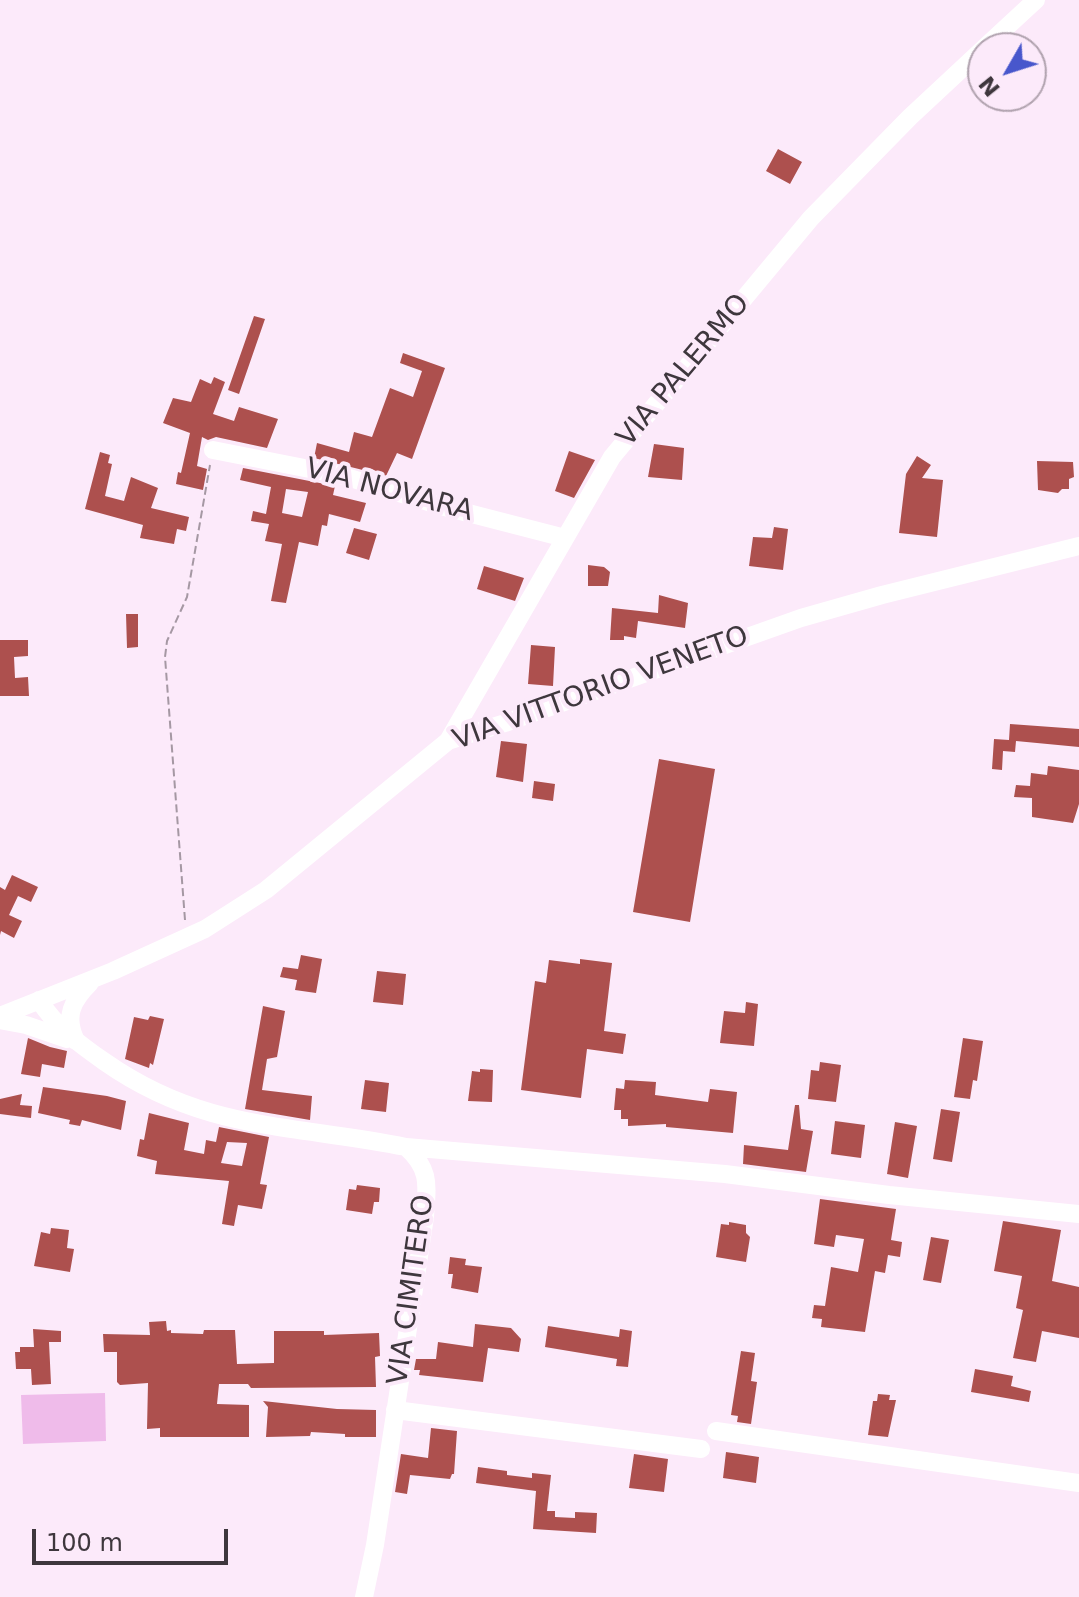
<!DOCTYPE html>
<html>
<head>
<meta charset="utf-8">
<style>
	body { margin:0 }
	#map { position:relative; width:1079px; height:1597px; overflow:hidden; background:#fceafa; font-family:"DejaVu Sans",sans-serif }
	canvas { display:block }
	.north { position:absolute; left:967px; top:32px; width:80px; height:80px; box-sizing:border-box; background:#fceafa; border:2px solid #b0a2ae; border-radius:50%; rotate:231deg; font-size:22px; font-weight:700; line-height:32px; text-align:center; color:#3e373d }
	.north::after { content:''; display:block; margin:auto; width:28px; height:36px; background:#4857cc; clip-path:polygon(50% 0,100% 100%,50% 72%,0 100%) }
	.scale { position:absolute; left:32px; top:1529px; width:196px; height:36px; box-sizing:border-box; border:4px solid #3e373d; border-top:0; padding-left:10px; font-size:24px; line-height:28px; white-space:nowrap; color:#3e373d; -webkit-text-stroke:6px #fceafa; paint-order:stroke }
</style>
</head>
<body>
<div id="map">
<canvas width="1079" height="1597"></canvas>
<div class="north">N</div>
<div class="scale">100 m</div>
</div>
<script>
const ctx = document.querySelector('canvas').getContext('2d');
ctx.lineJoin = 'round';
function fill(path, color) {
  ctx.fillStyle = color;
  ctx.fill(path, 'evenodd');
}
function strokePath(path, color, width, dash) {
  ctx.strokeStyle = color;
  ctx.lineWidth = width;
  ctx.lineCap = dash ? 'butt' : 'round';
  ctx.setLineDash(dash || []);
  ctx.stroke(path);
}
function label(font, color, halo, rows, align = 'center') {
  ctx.font = font + ' "DejaVu Sans",sans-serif';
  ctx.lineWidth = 8;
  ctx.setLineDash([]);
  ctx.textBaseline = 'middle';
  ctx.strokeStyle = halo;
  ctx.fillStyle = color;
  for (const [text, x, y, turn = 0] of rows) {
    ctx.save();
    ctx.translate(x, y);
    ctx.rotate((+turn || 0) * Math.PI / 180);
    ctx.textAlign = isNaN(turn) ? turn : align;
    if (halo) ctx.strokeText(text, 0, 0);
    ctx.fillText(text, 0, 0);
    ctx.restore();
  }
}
fill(new Path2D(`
	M105 1393 106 1441 23 1444 21 1395Z`), '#efbbea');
fill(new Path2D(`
	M778 149 802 162 790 184 766 171Z
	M254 316 265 319 239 394 228 390Z
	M403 353 445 368 412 459 397 453 386 476 372 469 371 472 314 458 317 443 349 452 354 432 372 437 390 388 413 397 422 371 400 363Z
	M214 377 225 382 213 414 234 421 239 407 278 419 267 448 216 437 208 440 202 437 197 466 207 469 203 490 176 484 178 472 181 473 190 433 163 423 173 398 191 402 200 379 211 384Z
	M654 444 684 448 682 480 648 477Z
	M569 451 595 460 574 498 555 491Z
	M100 452 110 455 108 463 112 464 105 496 124 501 131 477 158 488 151 508 189 517 186 531 177 529 174 544 140 538 143 525 85 509Z
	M917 456 931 465 922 478 943 480 937 537 899 533 906 474Z
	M1037 461 1073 462 1074 477 1069 479V489H1062L1058 493 1038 490Z
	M243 468 335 486 333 495 366 503 360 522 329 514 327 526 322 525 318 546 299 542 286 603 271 601 282 544 265 541 269 524 251 521 253 511 266 514 271 487 240 480ZM286 489 308 492 302 517 282 513Z
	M774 527 788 529 783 570 749 566 753 537 772 538Z
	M354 528 377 534 369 560 346 553Z
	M588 565 604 567 610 572 608 586H588Z
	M484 566 524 578 515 601 477 589Z
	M659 595 688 603 685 628 638 621 636 638 624 636V640H610L612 608 658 613Z
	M126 614H138V647L127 648Z
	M0 640H28V656L14 657 15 678 28 677 29 696H0Z
	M531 645 555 647 553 686 528 684Z
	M1010 724 1079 729V747L1016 741 1015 752 1003 751 1002 770 992 769 994 739 1009 740Z
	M501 741 527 744 523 782 496 777Z
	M659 759 715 769 690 922 633 912Z
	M1048 766 1079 770V804L1073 823 1032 817V798L1014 797 1016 785 1030 786 1031 773 1047 775Z
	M534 781 555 784 553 801 532 798Z
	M12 875 38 887 31 902 18 896 9 915 22 921 14 938 1 931 0 935V887L5 890Z
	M301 955 322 959 316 993 295 990 297 980 280 977 283 967 298 969Z
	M580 959 612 963 604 1031 626 1034 623 1054 587 1049 581 1098 521 1090 535 981 546 983 549 960 580 964Z
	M377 971 406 974 403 1005 373 1002Z
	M746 1002 758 1004 754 1046 720 1043 724 1011 745 1013Z
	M263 1006 285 1011 277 1057 267 1059 262 1090 312 1096 310 1120 245 1109Z
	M150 1016 164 1019 153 1065 150 1063 149 1068 125 1059 134 1017 148 1020Z
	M28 1038 50 1047 67 1051 64 1068 42 1064 40 1077 21 1074Z
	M963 1038 983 1041 977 1081 973 1080 970 1099 954 1097Z
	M820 1062 841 1065 836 1102 808 1099 811 1070 819 1071Z
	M480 1069 493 1070 492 1102 468 1101 472 1071 480 1072Z
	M365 1080 389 1083 386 1112 361 1109Z
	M625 1080 656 1082 655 1095 708 1102 710 1089 737 1092 733 1133 666 1127V1124L628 1126V1119H621V1110H614L616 1088 624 1089Z
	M43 1087 107 1096 126 1101 121 1130 82 1120 80 1126 69 1124 70 1120 38 1113Z
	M22 1094 20 1105 32 1106 31 1118 0 1114V1099Z
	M795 1105H799L801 1129 813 1131 806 1172 743 1164 744 1145 788 1150Z
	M941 1109 960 1112 952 1162 933 1159Z
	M149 1113 189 1123 184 1150 204 1154 206 1140 216 1142 219 1127 269 1137 260 1184 267 1185 262 1209 238 1205 234 1226 222 1224 229 1181 155 1174 157 1161 137 1156 140 1139 144 1140ZM227 1142 247 1143 242 1166 221 1163Z
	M835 1121 865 1125 861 1158 831 1154Z
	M895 1122 917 1126 908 1178 887 1174Z
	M357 1185 380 1188 379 1202H374L372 1214 346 1210 349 1189 356 1190Z
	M820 1199 896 1209 891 1240 902 1242 900 1257 888 1255 885 1273 875 1271 865 1332 821 1327 822 1319 812 1318 814 1305 825 1306 831 1267 858 1272 864 1239 836 1235 834 1247 814 1244Z
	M1003 1221 1061 1230 1052 1281 1079 1287V1338L1042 1331 1036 1362 1013 1358 1023 1310 1016 1308 1022 1276 994 1271Z
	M729 1222 746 1225V1233L750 1237 746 1262 716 1257 721 1224 729 1225Z
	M51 1228 69 1230 67 1248 74 1249 70 1272 34 1266 41 1232 50 1234Z
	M931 1237 949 1240 941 1283 923 1280Z
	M450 1257 466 1259 465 1265 482 1267 478 1293 451 1288 453 1274H448Z
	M166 1321 167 1331 171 1330V1333L203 1334 204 1330H235L237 1364 274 1363V1331H324V1335L379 1333 380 1356 375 1357 376 1387 251 1388 248 1384H219L217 1404 249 1405V1437H160V1428L147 1429 148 1383 120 1385 117 1382V1352H104L103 1334 150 1335 149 1322Z
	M475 1324 511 1328 521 1339 519 1352 488 1348 483 1382 419 1375 420 1370H414L416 1359H436L438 1342 473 1347Z
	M548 1326 619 1337 620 1329 632 1331 628 1367 616 1366 617 1359 545 1347Z
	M33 1329 61 1331V1342H49L51 1384 32 1385 31 1369H16L15 1352H20V1347H34Z
	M741 1351 755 1353 751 1381 757 1382 751 1424 737 1422 738 1416 731 1415Z
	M975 1369 1013 1376 1011 1386 1031 1391 1029 1402 971 1392Z
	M878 1394 890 1395 889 1400H896L888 1437 868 1435 873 1401H877Z
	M263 1401 337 1409 376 1410V1437H345V1434L311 1432 310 1436 266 1437 268 1407Z
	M431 1428 457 1431 454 1474H452L450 1479 410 1475 407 1494 395 1492 401 1454 428 1458Z
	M726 1452 759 1457 756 1483 723 1478Z
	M634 1454 668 1459 664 1492 629 1488Z
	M478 1467 507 1471V1475L532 1478V1473L551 1475 547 1511H555V1517L575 1518V1512L597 1513 596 1533 533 1529 536 1491 476 1483Z`), '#ad504e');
strokePath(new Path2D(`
	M185 920 165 657 167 641 187 597 210 465`), '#a598a3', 2, [8, 4]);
strokePath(new Path2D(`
	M984 48 1036 0
	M213 450 340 475 441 506 565 538
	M448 741 612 457 811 218 910 117 983 49
	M39 1000C56 1027 79 1044 105 1062 205 1132 293 1124 406 1147 431 1170 427 1185 425 1217L375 1545 364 1597
	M0 1016 113 971 205 929 266 890 448 741 505 723 801 618 882 595 1079 546
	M0 1020 26 1025 67 1039
	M76 1041C64 1016 72 1001 90 983
	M406 1147 725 1174 889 1195 1079 1214
	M395 1410 701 1449
	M716 1431 1079 1483`), '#fff', 18);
label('28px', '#3e373d', '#fceafa', [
	["VIA PALERMO",684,371,-50],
	["VIA NOVARA",389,491,15],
	["VIA VITTORIO VENETO",601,689,-20],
	["VIA CIMITERO",412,1290,-82]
]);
</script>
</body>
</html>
